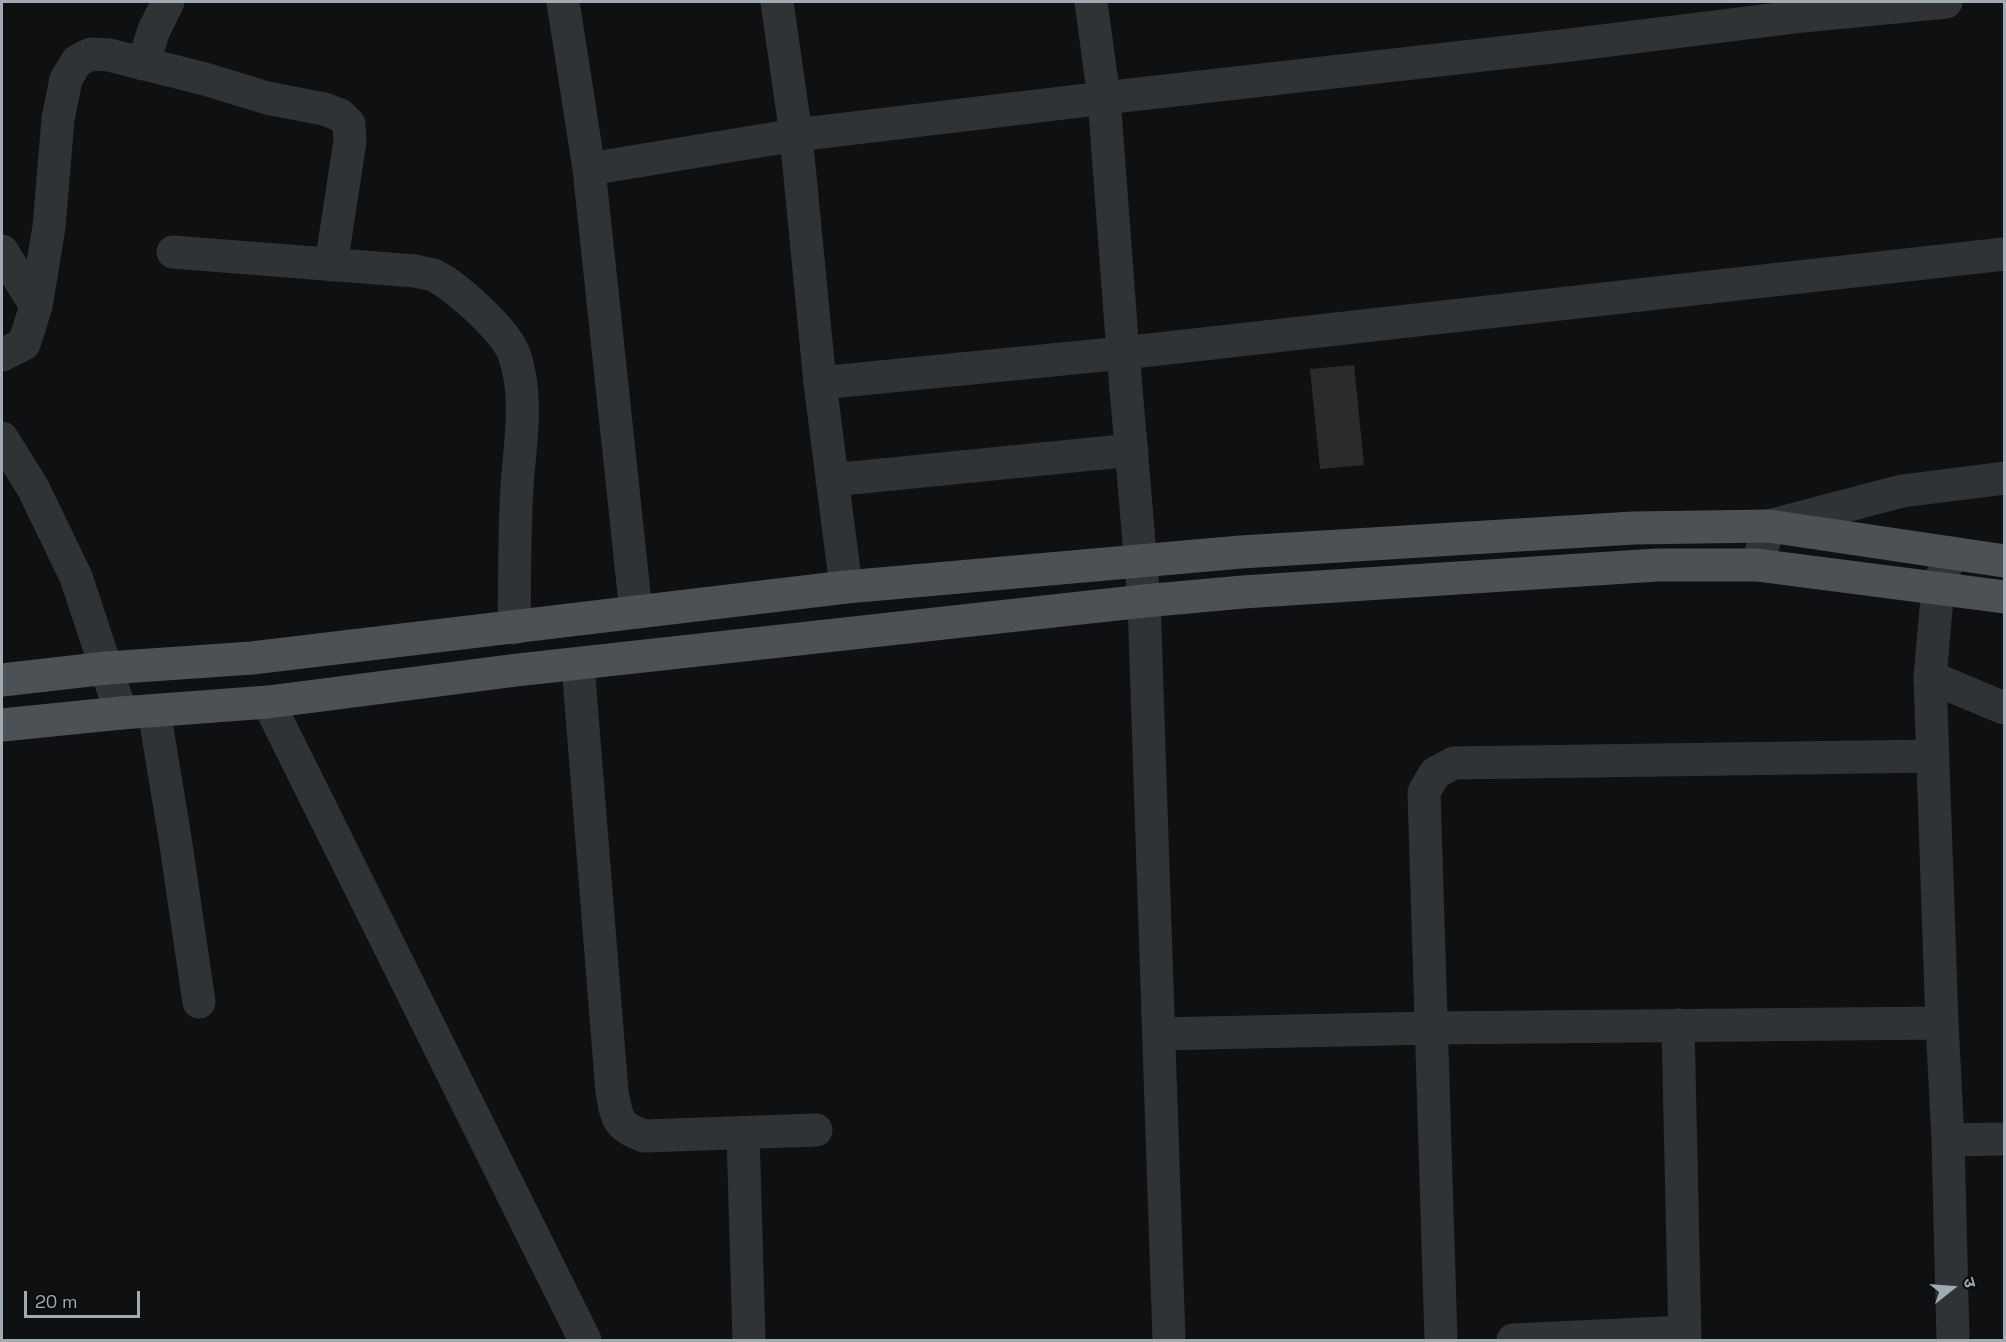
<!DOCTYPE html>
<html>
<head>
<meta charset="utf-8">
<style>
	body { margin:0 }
	#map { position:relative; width:2006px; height:1342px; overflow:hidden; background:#0f1011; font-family:"Space Grotesk","Noto Sans Devanagari",sans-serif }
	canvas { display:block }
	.frame { position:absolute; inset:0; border:3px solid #a0acb2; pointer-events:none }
	.north { position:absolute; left:1922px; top:1258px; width:60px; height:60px; -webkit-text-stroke:4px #0a0b0c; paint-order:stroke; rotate:73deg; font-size:16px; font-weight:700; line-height:24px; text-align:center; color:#a0acb2 }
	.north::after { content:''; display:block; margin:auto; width:21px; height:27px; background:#a0acb2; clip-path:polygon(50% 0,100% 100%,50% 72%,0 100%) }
	.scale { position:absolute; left:24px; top:1291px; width:116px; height:27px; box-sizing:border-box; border:3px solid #a0acb2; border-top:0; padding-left:8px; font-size:18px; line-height:21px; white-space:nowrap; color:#a0acb2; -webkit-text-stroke:4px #0a0b0c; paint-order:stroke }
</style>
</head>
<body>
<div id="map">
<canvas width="2006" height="1342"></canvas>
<div class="frame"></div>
<div class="north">उ</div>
<div class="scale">20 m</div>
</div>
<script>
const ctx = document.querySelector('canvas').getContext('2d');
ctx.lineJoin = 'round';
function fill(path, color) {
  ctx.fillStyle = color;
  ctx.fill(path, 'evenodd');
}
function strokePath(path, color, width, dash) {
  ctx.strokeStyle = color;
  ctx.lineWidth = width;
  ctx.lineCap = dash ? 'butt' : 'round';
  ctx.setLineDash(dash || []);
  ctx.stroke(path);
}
fill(new Path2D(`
	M1354 365 1364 465 1320 469 1310 369Z`), '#2a2b2d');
strokePath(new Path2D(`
	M563 2 589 169 636 612
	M777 2 796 135 820 383 846 587
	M1091 2 1104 98 1123 353 1144 601 1169 1340
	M143 64 154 30 168 2
	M589 169 796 135 1104 98 1570 45 1803 16 1946 2
	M2 251 36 306
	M173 252 415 271C421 273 428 273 433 275 454 284 507 332 514 354 529 395 520 443 517 486 514 533 515 581 514 628
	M2 355 24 344 36 306 49 227 58 119 66 79 77 61 91 54 109 55 205 79 267 98 324 109 340 115 349 124 350 141 331 265
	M820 383 1123 353 2004 254
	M2 438 33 488 76 577 121 713
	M832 480 1132 450
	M1951 553 1938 587 1930 677 1942 1023 1948 1140 1953 1340
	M1757 565 1769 526 1902 491 2004 478
	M578 665 612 1092C617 1119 617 1126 644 1136L816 1130
	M1930 677 2004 708
	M268 702 585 1340
	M154 711 175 838 199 1002
	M1678 1025 1685 1340
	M1159 1034 1432 1028 1942 1023
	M743 1133 749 1340
	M1948 1140 2004 1139
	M1441 1340 1424 792 1435 773 1454 763 1932 756
	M1513 1340 1685 1332`), '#303336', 33);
strokePath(new Path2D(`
	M2 680 107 668 252 658 846 587 1241 552 1633 528 1769 526 2004 561
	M2 725 121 713 268 702 517 670 1144 601 1243 592 1657 565H1757L2004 597`), '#4c5155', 33);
</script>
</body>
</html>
